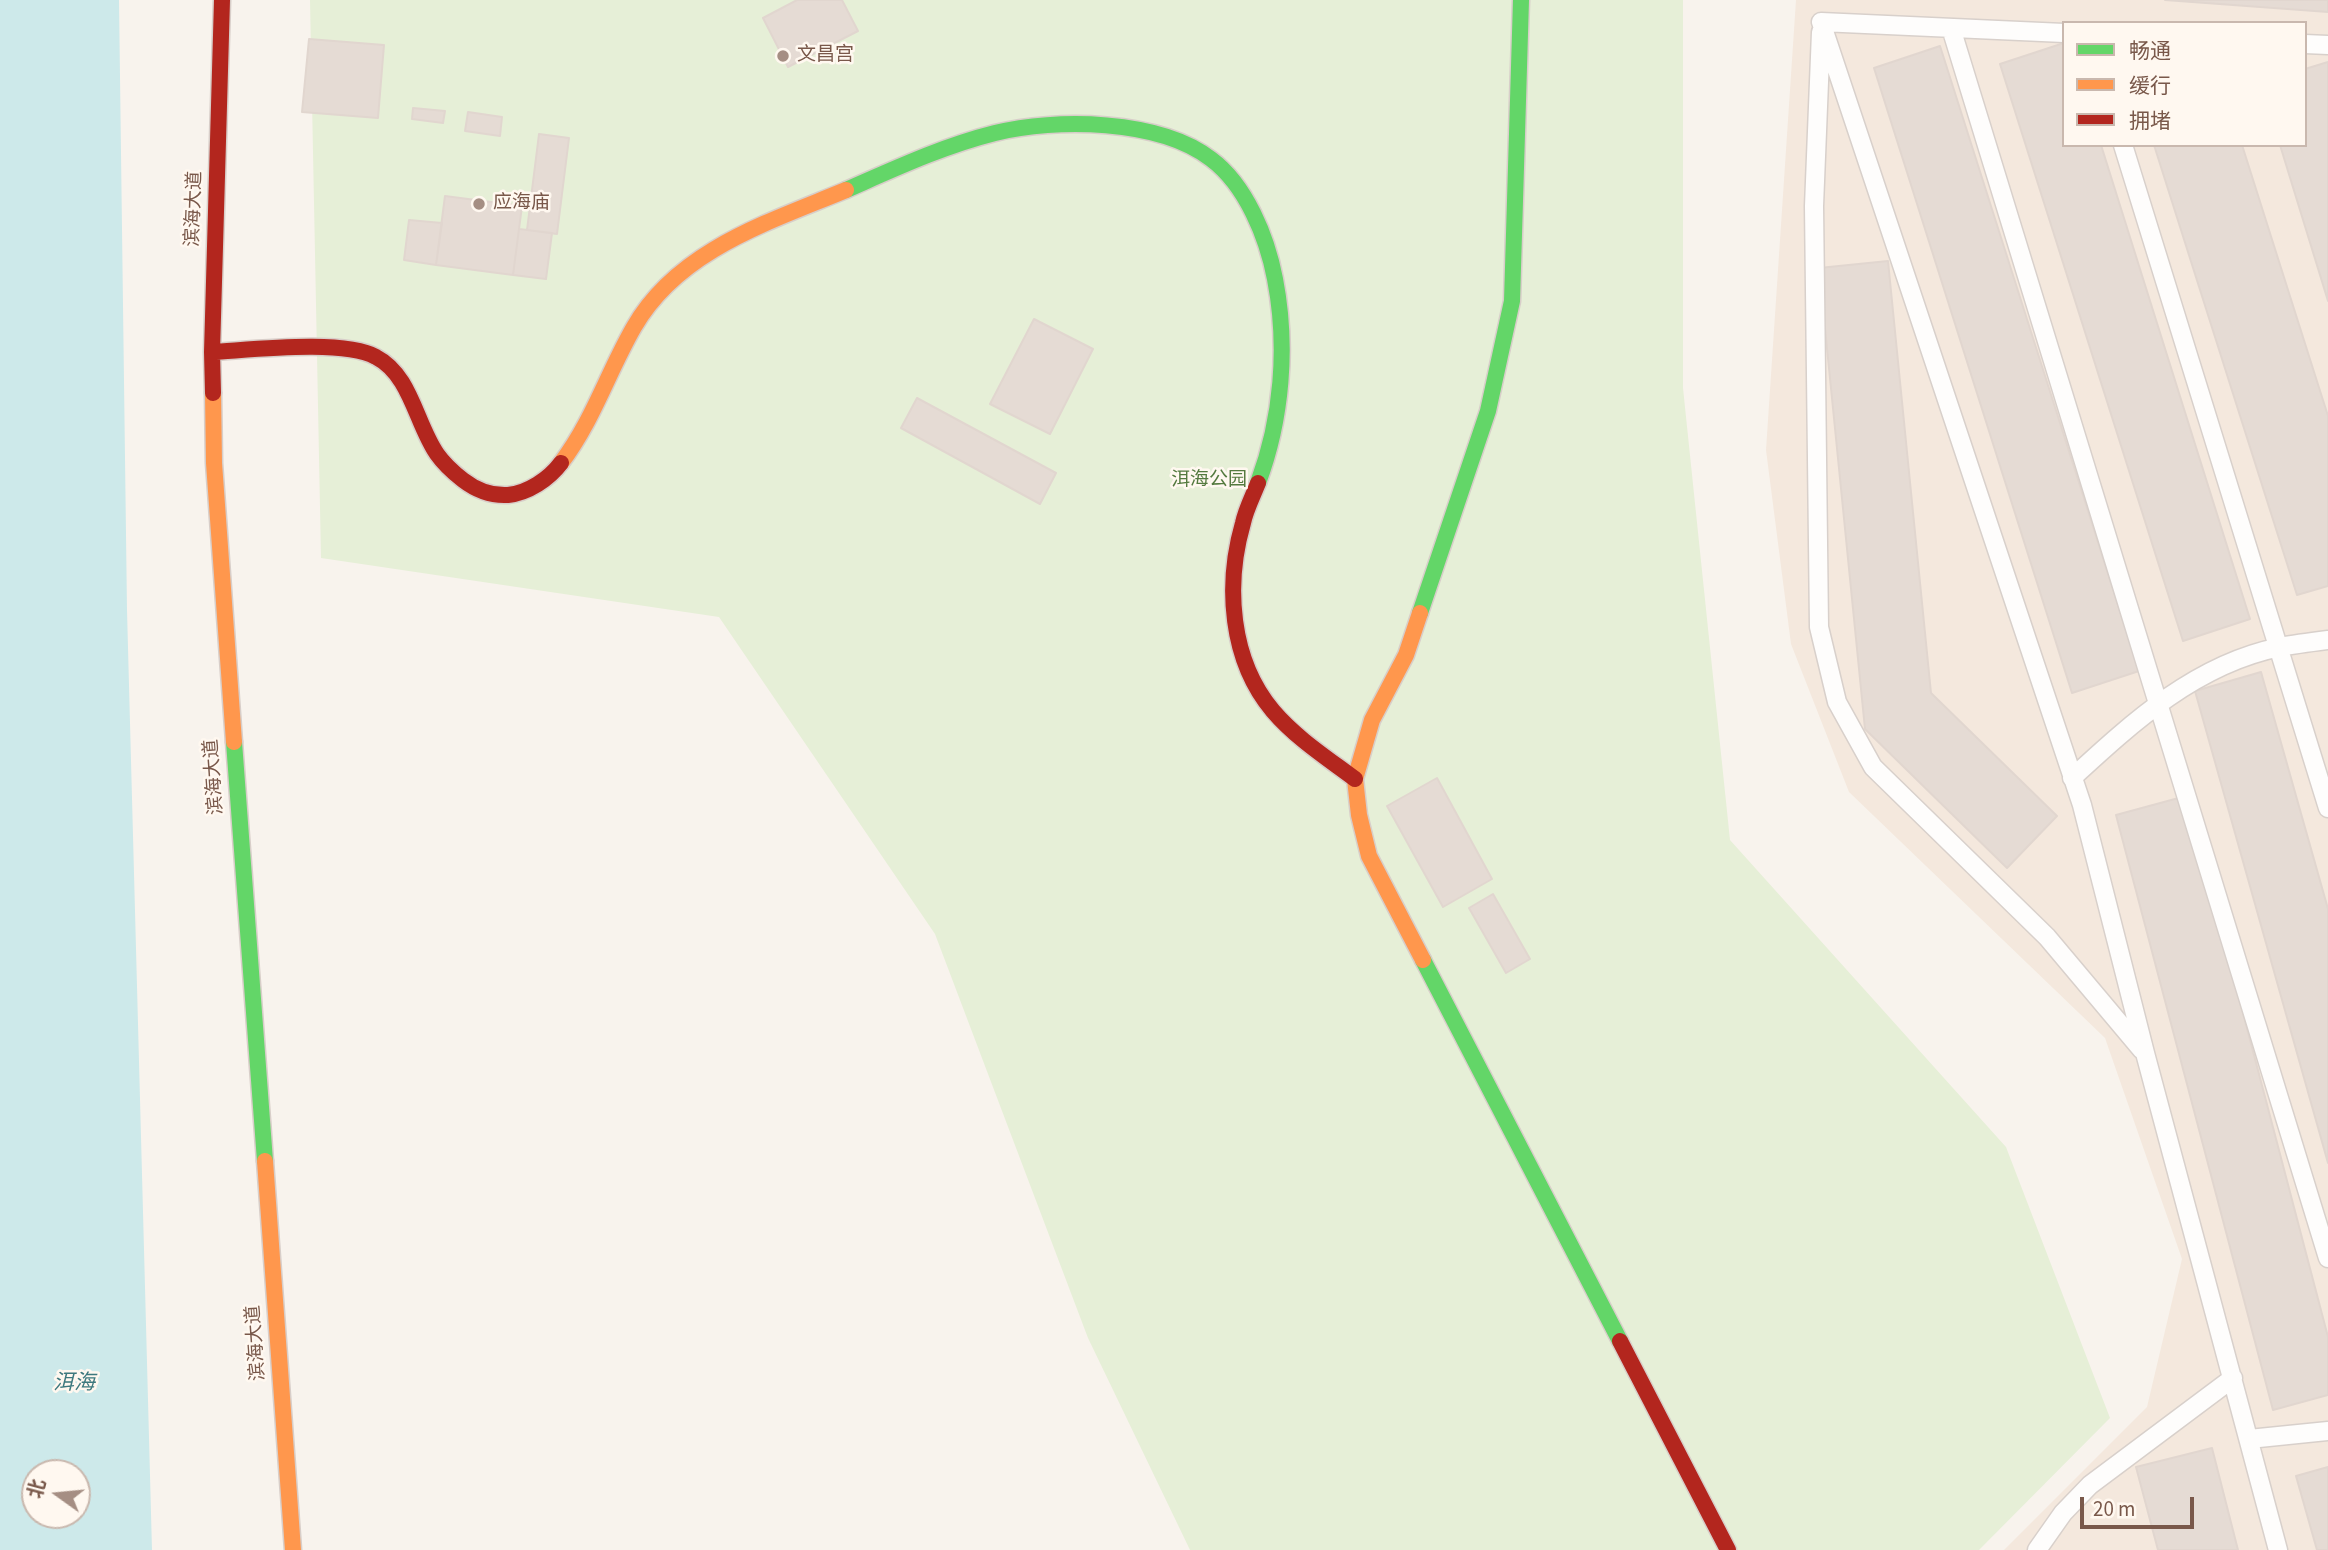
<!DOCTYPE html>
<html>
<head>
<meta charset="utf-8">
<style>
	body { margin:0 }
	#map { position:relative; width:2328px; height:1550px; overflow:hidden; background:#f8f3ed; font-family:"Source Sans 3","Noto Sans SC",sans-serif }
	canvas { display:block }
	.legend { position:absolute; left:2062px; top:21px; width:245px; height:126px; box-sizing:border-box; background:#fff8f0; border:2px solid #c9b8ae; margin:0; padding:9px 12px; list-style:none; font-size:21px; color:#79584a }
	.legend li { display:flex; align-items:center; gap:14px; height:35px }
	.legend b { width:35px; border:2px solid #c9b8ae }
	.north { position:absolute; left:21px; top:1459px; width:70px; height:70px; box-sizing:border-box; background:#fff8f0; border:2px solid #c9b8ae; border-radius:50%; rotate:285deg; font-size:19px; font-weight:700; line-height:28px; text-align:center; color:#79584a }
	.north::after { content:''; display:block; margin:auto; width:24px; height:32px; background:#a58e83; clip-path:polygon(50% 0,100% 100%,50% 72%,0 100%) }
	.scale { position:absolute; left:2080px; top:1497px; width:114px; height:32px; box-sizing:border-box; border:4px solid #79584a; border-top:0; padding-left:9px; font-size:21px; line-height:24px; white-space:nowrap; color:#79584a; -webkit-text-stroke:5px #fff8f0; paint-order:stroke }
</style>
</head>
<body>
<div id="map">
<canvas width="2328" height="1550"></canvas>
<ul class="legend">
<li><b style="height:9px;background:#63d668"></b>畅通</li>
<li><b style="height:9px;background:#ff974d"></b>缓行</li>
<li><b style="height:9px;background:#b3261e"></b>拥堵</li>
</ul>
<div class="north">北</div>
<div class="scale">20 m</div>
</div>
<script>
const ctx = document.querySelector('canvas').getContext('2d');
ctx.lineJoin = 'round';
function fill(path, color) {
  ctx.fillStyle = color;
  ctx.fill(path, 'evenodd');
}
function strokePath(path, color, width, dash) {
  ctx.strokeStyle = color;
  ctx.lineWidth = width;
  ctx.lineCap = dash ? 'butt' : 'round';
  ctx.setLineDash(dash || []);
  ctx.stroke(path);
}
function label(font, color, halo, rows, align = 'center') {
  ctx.font = font + ' "Source Sans 3","Noto Sans SC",sans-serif';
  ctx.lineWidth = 5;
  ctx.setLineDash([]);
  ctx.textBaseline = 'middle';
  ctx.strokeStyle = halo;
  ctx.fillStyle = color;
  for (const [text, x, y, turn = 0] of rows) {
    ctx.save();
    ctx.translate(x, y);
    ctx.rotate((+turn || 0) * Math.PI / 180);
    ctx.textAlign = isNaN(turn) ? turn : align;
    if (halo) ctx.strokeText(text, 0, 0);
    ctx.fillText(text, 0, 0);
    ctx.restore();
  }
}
fill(new Path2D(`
	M1796 0H2328V1550H2004L2147 1407 2182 1259 2105 1038 1849 792 1791 644 1766 450ZM2064 23H2305V145H2064Z`), '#f4e8dd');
fill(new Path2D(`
	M310 0H1683V388L1730 840 2006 1147 2110 1418 1979 1550H1190L1088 1338 935 934 719 617 321 558Z`), '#e6efd7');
fill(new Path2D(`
	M0 0H119L127 610 152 1550H0ZM35 1473H77V1515H35Z`), '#cde9ea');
const building = new Path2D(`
	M797 0H842L858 31 788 67 763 18Z
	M2165 0H2328V12Z
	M309 39 384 45 378 118 302 112Z
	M2064 43V145H2101L2250 619 2183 641 2000 64Z
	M1940 46 2139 671 2072 693 1874 68Z
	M2328 62V301L2280 145H2305V69Z
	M413 108 445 111 443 123 412 119Z
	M468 112 502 117 500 136 465 131Z
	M539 134 569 138 557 234 527 230Z
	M2154 145H2242L2328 416V586L2297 595Z
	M445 196 522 206 513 275 436 265Z
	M409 220 442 223 436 265 404 260Z
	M519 229 552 233 546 279 513 275Z
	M1888 261 1931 693 2057 816 2007 868 1865 729 1819 268Z
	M1034 319 1093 349 1050 434 990 404Z
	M917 398 1056 473 1040 504 901 428Z
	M2261 672 2328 909V1163L2195 691Z
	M1437 778 1492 879 1443 907 1387 806Z
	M2186 796 2328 1337V1395L2273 1410 2116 815Z
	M1493 894 1530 959 1506 973 1469 908Z
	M2212 1448 2238 1550H2158L2136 1467Z
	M2328 1467V1550H2317L2296 1476Z`);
fill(building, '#e5dbd4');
strokePath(building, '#e1d6cf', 2);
const lane = new Path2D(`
	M1821 22 2082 805 2145 1053 2278 1550
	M1821 22 2064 33
	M1951 28 2328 1258
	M1821 32 1814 206 1819 627 1837 702 1873 767 2047 937 2142 1050
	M2305 44 2328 45
	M2123 145 2328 808
	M2072 778C2133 722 2196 664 2280 647 2296 644 2312 642 2328 640
	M2249 1439 2328 1431
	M2037 1550 2063 1513 2090 1485 2233 1378`);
const fast = new Path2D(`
	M846 190C894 169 943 146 995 133 1056 118 1159 119 1211 159 1246 185 1267 237 1275 279 1288 346 1282 419 1258 483
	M1420 613 1488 411 1512 301 1521 0
	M234 742 265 1161
	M1423 960 1620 1341`);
const slow = new Path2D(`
	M213 393 214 463 234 742
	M561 463C593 421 608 372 634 327 678 250 769 222 846 190
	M1420 613 1406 655 1372 720 1355 779 1359 815 1369 856 1423 960
	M265 1161 293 1550`);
const jam = new Path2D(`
	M212 352C250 350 344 339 376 357 411 375 416 424 437 454 444 464 454 473 463 480 476 490 491 496 508 495 528 493 549 479 561 463
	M213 393 212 352 222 0
	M1258 483C1253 496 1246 509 1243 523 1225 585 1230 660 1273 711 1296 738 1327 758 1355 779
	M1620 1341 1728 1550`);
strokePath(lane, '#d8d0cb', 21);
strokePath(fast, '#d8cec9', 19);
strokePath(slow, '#d8cec9', 19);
strokePath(jam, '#d8cec9', 19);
strokePath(lane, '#fefdfc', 18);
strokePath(fast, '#63d668', 16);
strokePath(slow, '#ff974d', 16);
strokePath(jam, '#b3261e', 16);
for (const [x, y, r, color] of [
	[783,56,7,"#a58e83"],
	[479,204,7,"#a58e83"]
]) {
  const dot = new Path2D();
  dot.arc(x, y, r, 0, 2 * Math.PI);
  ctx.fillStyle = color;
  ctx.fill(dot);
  strokePath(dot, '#fff8f0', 2.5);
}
label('19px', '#79584a', '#fff8f0', [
	["文昌宫",797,56],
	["应海庙",493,204]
], 'left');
label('19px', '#79584a', '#fff8f0', [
	["滨海大道",195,209,-88],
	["滨海大道",215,777,-94],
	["滨海大道",257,1343,-94]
]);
label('19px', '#547a3f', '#fff8f0', [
	["洱海公园",1209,481]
]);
label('italic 21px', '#3d787e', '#fff8f0', [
	["洱海",74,1384]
]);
</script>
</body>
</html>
